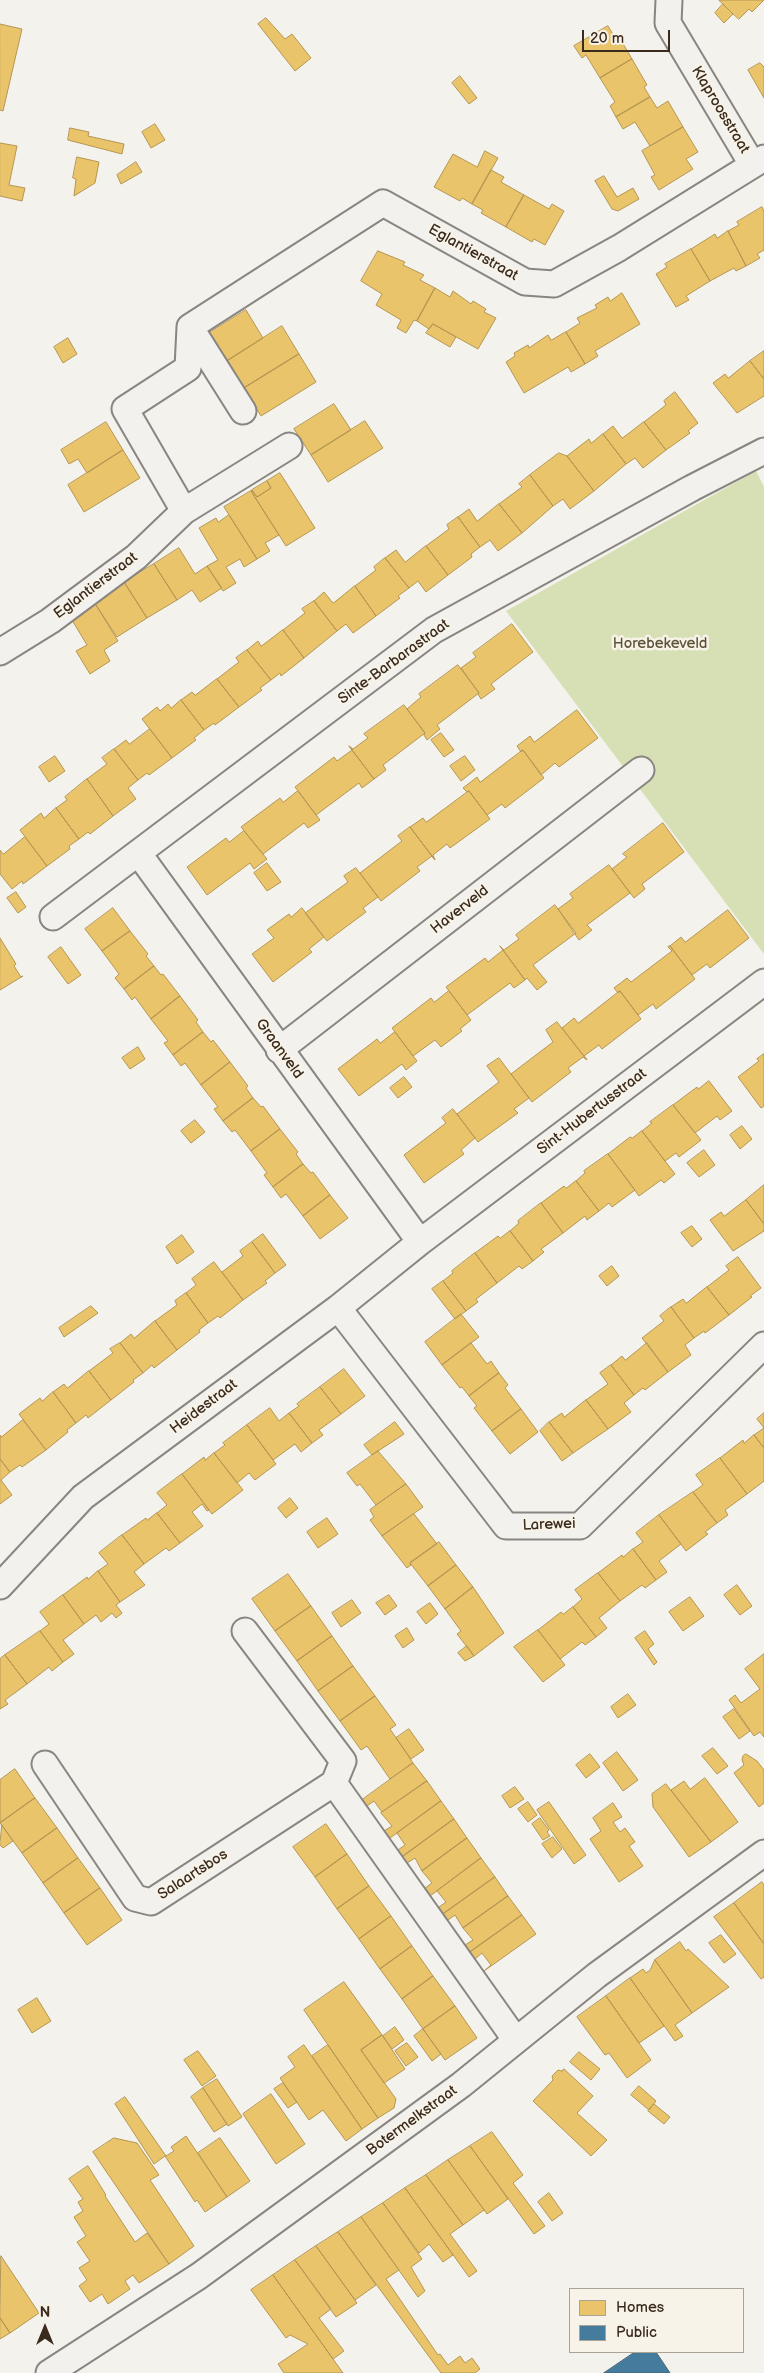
<!DOCTYPE html>
<html>
<head>
<meta charset="utf-8">
<style>
	body { margin:0 }
	#map { position:relative; width:764px; height:2373px; overflow:hidden; background:#f4f2ec; font-family:"Balsamiq Sans",sans-serif }
	canvas { display:block }
	.legend { position:absolute; left:569px; top:2288px; width:175px; height:65px; box-sizing:border-box; background:#f7f3e8; border:1px solid #aca397; margin:0; padding:6px 9px; list-style:none; font-size:15px; color:#3b2a1e }
	.legend li { display:flex; align-items:center; gap:10px; height:25px }
	.legend b { width:25px; border:1px solid #aca397 }
	.north { position:absolute; left:20px; top:2303px; width:50px; height:50px; -webkit-text-stroke:4px #f7f3e8; paint-order:stroke; rotate:0deg; font-size:14px; font-weight:700; line-height:20px; text-align:center; color:#3b2a1e }
	.north::after { content:''; display:block; margin:auto; width:18px; height:22px; background:#3b2a1e; clip-path:polygon(50% 0,100% 100%,50% 72%,0 100%) }
	.scale { position:absolute; left:582px; top:30px; width:88px; height:22px; box-sizing:border-box; border:2px solid #3b2a1e; border-top:0; padding-left:6px; font-size:15px; line-height:18px; white-space:nowrap; color:#3b2a1e; -webkit-text-stroke:4px #f7f3e8; paint-order:stroke }
</style>
</head>
<body>
<div id="map">
<canvas width="764" height="2373"></canvas>
<ul class="legend">
<li><b style="height:14px;background:#e9c46a"></b>Homes</li>
<li><b style="height:14px;background:#457b9d"></b>Public</li>
</ul>
<div class="north">N</div>
<div class="scale">20 m</div>
</div>
<script>
const ctx = document.querySelector('canvas').getContext('2d');
ctx.lineJoin = 'round';
function fill(path, color) {
  ctx.fillStyle = color;
  ctx.fill(path, 'evenodd');
}
function strokePath(path, color, width, dash) {
  ctx.strokeStyle = color;
  ctx.lineWidth = width;
  ctx.lineCap = dash ? 'butt' : 'round';
  ctx.setLineDash(dash || []);
  ctx.stroke(path);
}
function label(font, color, halo, rows, align = 'center') {
  ctx.font = font + ' "Balsamiq Sans",sans-serif';
  ctx.lineWidth = 5;
  ctx.setLineDash([]);
  ctx.textBaseline = 'middle';
  ctx.strokeStyle = halo;
  ctx.fillStyle = color;
  for (const [text, x, y, turn = 0] of rows) {
    ctx.save();
    ctx.translate(x, y);
    ctx.rotate((+turn || 0) * Math.PI / 180);
    ctx.textAlign = isNaN(turn) ? turn : align;
    if (halo) ctx.strokeText(text, 0, 0);
    ctx.fillText(text, 0, 0);
    ctx.restore();
  }
}
fill(new Path2D(`
	M756 471 764 487V954L506 611Z`), '#d6e0b4');
const homes = new Path2D(`
	M719 0H764L752 12 749 9 739 19Z
	M723 4 733 14 724 23 715 13Z
	M266 18 285 39 292 34 311 58 295 71 258 24Z
	M0 24 22 29 3 111 0 110Z
	M608 26 614 36 618 35 632 59 600 78 586 55 582 58 574 46Z
	M632 59 647 85 644 87 650 97 616 117 610 106 615 102 600 78Z
	M760 63 764 67V98L748 70Z
	M460 76 477 98 469 104 452 83Z
	M650 97 657 108 668 101 683 127 650 146 635 122 623 129 616 117Z
	M155 124 165 140 151 148 142 132Z
	M683 127 698 152 686 159 693 169 659 190 651 177 655 175 642 151Z
	M70 128 89 132 88 136 124 144 122 154 68 140Z
	M0 143 17 146 9 185 25 188 22 201 0 196Z
	M485 151 498 158 472 204 462 198 460 201 434 187 453 154 477 167Z
	M77 157 99 162 95 183 74 196 76 179 73 178Z
	M136 162 142 172 121 184 117 175Z
	M491 170 504 177 501 182 524 195 506 227 481 213 483 210 472 204Z
	M604 176 617 197 633 188 639 199 618 211 612 209 595 181Z
	M524 195 549 209 552 204 564 211 545 245 534 239 532 242 506 227Z
	M762 207 764 211V250L757 254 760 258 746 266 728 231 739 225 737 222Z
	M728 231 746 266 736 271 734 268 710 281 691 249 715 234 717 238Z
	M691 249 710 281 686 296 689 300 676 307 656 274 667 267 665 264Z
	M378 251 405 262 403 265 424 275 420 280 435 288 417 321 414 320 406 333 397 328 401 320 376 305 382 294 361 281Z
	M435 288 450 297 453 291 471 304 473 301 486 309 484 312 496 318 478 349 433 324 429 329 417 321Z
	M622 293 640 324 595 351 598 356 585 364 566 332 580 323 577 318 597 308 595 305 608 297 610 301Z
	M246 310 263 338 227 361 209 333Z
	M433 324 456 337 450 347 426 333Z
	M282 326 299 354 244 388 227 361Z
	M566 332 585 364 571 372 568 367 524 393 506 362 515 356 514 353 528 345 529 348 548 335 551 340Z
	M68 338 77 354 63 363 54 347Z
	M764 351V379L750 361Z
	M299 354 316 382 261 416 244 388Z
	M750 361 764 379V396L737 413 713 383 725 374 728 378Z
	M675 392 698 423 688 431 690 433 666 450 644 422 666 405 664 401Z
	M334 404 351 430 311 455 294 429Z
	M365 421 383 448 328 482 311 455Z
	M106 422 123 450 87 473 78 459 69 464 61 450Z
	M644 422 666 450 643 468 635 458 626 464 603 434 613 426 622 438Z
	M603 434 626 464 594 491 567 456 589 439 591 443Z
	M123 450 140 478 84 512 68 485Z
	M559 453 567 456 594 491 570 509 563 499 553 506 530 475Z
	M280 473 315 528 286 546 251 491 252 490 257 497 271 488 267 481Z
	M530 475 553 506 522 533 499 504 522 487 519 484Z
	M267 481 271 488 257 497 252 490Z
	M251 491 279 535 265 543 270 551 257 559 224 507Z
	M499 504 522 533 498 551 490 540 480 547 458 517 469 509 477 521Z
	M229 515 257 559 244 567 240 559 226 567 236 583 223 591 207 566 218 560 199 528 216 518 218 522Z
	M458 517 480 547 471 554 472 557 448 575 426 546 449 529 447 525Z
	M426 546 448 575 426 592 418 581 409 588 385 558 396 550 405 562Z
	M179 548 195 574 207 566 222 588 200 602 192 590 177 600 154 564Z
	M385 558 409 588 398 596 400 598 376 616 355 586 376 570 374 567Z
	M154 564 177 600 147 618 124 582Z
	M124 582 147 618 117 637 94 602Z
	M355 586 376 616 353 633 346 624 337 631 314 601 324 592 333 603Z
	M314 601 337 631 304 658 283 630 305 613 302 609Z
	M96 605 118 641 104 650 110 661 90 674 76 651 87 645 72 620Z
	M512 624 533 652 491 684 495 689 481 699 478 694 479 693 461 668 476 657 473 653Z
	M283 630 304 658 281 676 280 673 271 680 247 650 258 641 261 646Z
	M247 650 271 680 260 688 262 690 239 707 217 679 239 662 236 658Z
	M458 665 479 693 437 725 440 729 427 740 424 735 425 733 407 709 421 697 419 694Z
	M217 679 239 707 215 725 214 723 204 730 181 700 192 692 195 695Z
	M181 700 204 730 194 738 196 740 172 758 142 719 157 707 160 711 168 704 171 708Z
	M404 705 425 733 383 765 386 770 374 779 349 746 353 749 368 738 364 734Z
	M577 710 598 738 559 767 555 763 541 775 523 750 521 752 517 746 530 736 534 742Z
	M150 729 172 758 149 775 147 773 138 780 114 749 126 740 129 744Z
	M441 733 454 750 444 757 431 740Z
	M349 746 374 779 362 788 359 783 316 815 295 787 334 757 337 761 352 750Z
	M114 749 138 780 128 788 136 799 113 816 87 779 107 764 102 758Z
	M523 750 544 778 505 808 502 804 487 815 469 791 467 792 463 788 477 777 480 782Z
	M55 756 65 771 49 782 39 767Z
	M465 756 475 770 461 781 450 766Z
	M87 779 113 816 90 834 88 832 79 839 56 808 67 800 65 797Z
	M298 791 320 820 308 828 304 823 263 854 241 827 280 798 283 802Z
	M469 791 490 819 450 848 447 844 433 855 435 860 410 827 423 818 426 822Z
	M56 808 79 839 69 846 70 849 47 866 20 830 41 813 44 818Z
	M663 823 684 852 642 884 645 889 634 898 612 869 627 857 623 854Z
	M410 827 435 860 432 856 417 867 420 871 381 901 360 873 402 841 398 836Z
	M244 831 267 859 254 869 250 863 207 895 187 867 226 838 229 842Z
	M25 837 47 866 23 884 22 881 12 889 0 874V850L3 854Z
	M267 863 281 882 267 891 254 873Z
	M609 865 630 893 587 925 592 930 579 940 558 909 573 898 570 894Z
	M356 868 378 897 363 908 366 912 327 941 305 913 348 882 344 876Z
	M16 892 26 907 18 913 7 898Z
	M555 905 576 933 533 965 547 982 537 990 527 978 525 980 500 946 504 950 519 939 516 935Z
	M113 908 130 931 102 951 85 929Z
	M302 908 324 937 309 949 312 952 273 982 252 954 274 938 267 930 289 914 291 917Z
	M728 910 749 938 710 968 707 964 692 975 670 946 681 937 685 942Z
	M130 931 148 954 146 956 154 966 124 989 115 978 119 974 102 951Z
	M0 938 16 964 14 966 21 977 23 976 0 990Z
	M500 946 525 980 514 988 510 983 467 1015 446 987 485 958 488 962 503 950Z
	M670 946 695 979 656 1009 653 1004 638 1015 620 991 618 993 614 988 627 978 631 982 672 951 668 947Z
	M61 947 81 975 68 984 48 957Z
	M154 966 161 975 163 974 180 996 151 1019 135 997 132 1000 124 989Z
	M449 991 471 1020 460 1029 462 1031 441 1047 435 1040 413 1056 392 1028 431 998 434 1002Z
	M620 991 641 1019 602 1049 599 1045 584 1056 587 1060 562 1028 574 1018 578 1023Z
	M180 996 198 1020 196 1022 203 1032 173 1055 164 1043 168 1041 151 1019Z
	M557 1022 587 1060 583 1057 568 1068 571 1072 532 1102 511 1074 553 1042 546 1030Z
	M203 1032 211 1042 213 1040 230 1062 201 1085 185 1063 181 1066 173 1055Z
	M395 1032 417 1061 406 1070 402 1064 359 1096 338 1069 377 1039 380 1043Z
	M138 1047 145 1059 130 1069 122 1058Z
	M764 1054V1106L761 1108 738 1077 759 1061 757 1059Z
	M499 1058 529 1098 514 1109 518 1113 478 1142 457 1114 499 1082 487 1066Z
	M230 1062 248 1086 246 1088 253 1098 223 1121 214 1109 218 1107 201 1085Z
	M404 1077 412 1087 398 1098 390 1088Z
	M709 1081 732 1111 720 1120 717 1116 695 1133 673 1105 697 1087 698 1089Z
	M253 1098 261 1107 263 1106 280 1129 251 1151 235 1130 232 1132 223 1121Z
	M673 1105 701 1140 679 1157 676 1153 665 1161 642 1131 652 1123 650 1122Z
	M453 1109 475 1138 461 1150 464 1154 424 1183 404 1155 446 1123 442 1118Z
	M195 1120 205 1132 191 1143 181 1131Z
	M742 1126 752 1139 740 1149 730 1135Z
	M280 1129 298 1152 296 1154 303 1164 273 1187 264 1175 267 1173 251 1151Z
	M642 1131 675 1174 664 1183 661 1180 639 1196 608 1154 630 1137 632 1138Z
	M704 1150 715 1165 699 1177 687 1163Z
	M608 1154 635 1190 612 1207 609 1203 599 1211 576 1181 585 1173 584 1171Z
	M303 1164 311 1173 313 1172 330 1195 303 1216 286 1194 281 1198 273 1187Z
	M576 1181 599 1211 587 1220 585 1216 563 1233 541 1203 564 1186 566 1188Z
	M764 1185V1224L746 1200Z
	M330 1195 348 1218 320 1239 303 1216Z
	M746 1200 764 1224V1231L733 1251 710 1220 721 1212 724 1216Z
	M541 1203 563 1233 541 1249 544 1252 533 1261 510 1231 519 1223 518 1221Z
	M692 1226 702 1239 692 1247 681 1233Z
	M510 1231 533 1261 522 1269 519 1266 497 1283 475 1253 498 1236 500 1238Z
	M263 1234 286 1265 275 1273 252 1242Z
	M182 1235 194 1252 177 1264 166 1247Z
	M252 1242 275 1273 265 1281 267 1283 243 1300 222 1272 243 1256 240 1251Z
	M475 1253 497 1283 476 1299 478 1302 466 1311 443 1281 453 1273 452 1271Z
	M738 1257 761 1288 750 1296 752 1297 729 1315 707 1287 729 1270 726 1266Z
	M214 1262 243 1300 220 1318 218 1316 208 1323 186 1293 196 1285 192 1279Z
	M612 1266 619 1276 607 1286 599 1276Z
	M443 1281 466 1311 455 1319 432 1289Z
	M707 1287 729 1315 705 1333 704 1331 694 1338 671 1307 683 1299 686 1303Z
	M186 1293 208 1323 199 1330 200 1332 177 1350 155 1321 177 1305 175 1301Z
	M91 1306 98 1313 64 1337 59 1328Z
	M671 1307 694 1338 685 1345 691 1355 668 1372 642 1338 664 1321 660 1316Z
	M461 1314 479 1337 442 1365 425 1342Z
	M155 1321 177 1350 154 1368 152 1365 143 1373 120 1343 131 1334 134 1338Z
	M120 1343 143 1373 133 1380 134 1382 111 1400 89 1371 113 1353 110 1349Z
	M471 1343 487 1364 491 1361 499 1373 469 1396 462 1387 460 1388 442 1365Z
	M647 1343 668 1372 645 1390 643 1388 634 1395 611 1365 622 1356 625 1360Z
	M611 1365 634 1395 624 1403 631 1412 608 1429 586 1400 608 1384 600 1373Z
	M344 1369 365 1396 341 1414 320 1387Z
	M89 1371 111 1400 88 1418 86 1415 76 1423 53 1392 64 1384 67 1388Z
	M499 1373 508 1385 505 1388 521 1409 492 1431 474 1408 477 1406 469 1396Z
	M320 1387 341 1414 319 1430 323 1435 312 1443 289 1413 299 1406 297 1404Z
	M53 1392 76 1423 67 1430 68 1432 46 1450 19 1414 40 1398 42 1401Z
	M586 1400 608 1429 573 1453 549 1422 562 1413 564 1417Z
	M270 1408 279 1421 289 1413 312 1443 301 1452 295 1444 273 1460 247 1425Z
	M521 1409 538 1432 510 1454 492 1431Z
	M764 1413V1448L754 1435 764 1428 757 1419Z
	M23 1420 46 1450 22 1467 20 1465 10 1472 0 1459V1435L1 1437Z
	M395 1422 404 1434 372 1455 364 1445Z
	M549 1422 573 1453 562 1461 540 1431Z
	M247 1425 276 1464 255 1480 249 1473 237 1483 214 1453 225 1445 223 1443Z
	M754 1435 764 1448V1481L747 1494 720 1458 743 1440 744 1443Z
	M378 1451 406 1484 376 1505 360 1484 357 1486 347 1473Z
	M214 1453 243 1490 212 1514 182 1474 204 1457 205 1460Z
	M720 1458 747 1494 725 1510 728 1515 717 1523 693 1492 703 1485 696 1475Z
	M0 1459 10 1472 1 1480 12 1495 0 1504Z
	M182 1474 209 1510 207 1511 202 1504 192 1512 203 1526 180 1543 157 1513 167 1505 157 1493Z
	M406 1484 423 1507 382 1536 370 1520 374 1517 370 1510Z
	M693 1492 717 1523 705 1532 708 1534 686 1551 659 1515Z
	M290 1498 298 1508 286 1518 278 1508Z
	M157 1513 180 1543 169 1551 166 1548 144 1564 122 1535 146 1518 147 1520Z
	M414 1514 437 1544 410 1563 411 1565 407 1568 382 1536Z
	M659 1515 681 1544 659 1561 667 1572 656 1580 633 1549 643 1542 636 1533Z
	M327 1518 338 1534 318 1548 307 1532Z
	M122 1535 144 1564 134 1572 145 1585 120 1602 98 1571 108 1564 99 1553Z
	M439 1542 456 1565 428 1586 410 1563Z
	M633 1549 656 1580 645 1588 642 1585 620 1601 598 1573 622 1555 623 1557Z
	M456 1565 473 1587 445 1609 428 1586Z
	M98 1571 120 1602 116 1605 122 1613 116 1618 112 1613 101 1622 96 1615 84 1624 63 1595 87 1577 88 1579Z
	M598 1573 620 1601 599 1618 607 1628 596 1637 573 1607 582 1599 575 1590Z
	M288 1574 311 1606 275 1631 252 1599Z
	M737 1585 752 1606 740 1615 724 1595Z
	M473 1587 504 1633 474 1656 457 1634 461 1631 445 1609Z
	M63 1595 84 1624 63 1640 74 1654 63 1662 40 1631 49 1624 40 1612Z
	M389 1595 397 1606 385 1615 376 1603Z
	M690 1597 704 1616 683 1631 669 1612Z
	M352 1600 361 1613 341 1627 332 1613Z
	M430 1603 438 1614 426 1624 417 1612Z
	M311 1606 332 1636 297 1661 275 1631Z
	M573 1607 596 1637 585 1645 582 1642 560 1659 538 1630 561 1612 563 1614Z
	M407 1628 414 1640 403 1648 395 1636Z
	M538 1630 565 1665 543 1682 514 1647Z
	M40 1631 63 1662 52 1671 49 1667 27 1684 5 1655Z
	M645 1631 654 1644 648 1649 657 1662 654 1665 635 1638Z
	M332 1636 353 1666 318 1691 297 1661Z
	M467 1646 474 1656 465 1661 458 1653Z
	M764 1654V1737L760 1732 754 1736 729 1700 735 1695 741 1703 760 1689 745 1669Z
	M5 1655 27 1684 5 1700 8 1704 0 1709V1659Z
	M353 1666 375 1696 340 1721 318 1691Z
	M628 1694 636 1705 618 1718 611 1707Z
	M375 1696 396 1725 390 1729 413 1763 390 1779 367 1746 361 1750 340 1721Z
	M734 1709 750 1731 739 1739 723 1717Z
	M409 1729 424 1750 411 1759 396 1738Z
	M713 1748 728 1766 717 1774 702 1756Z
	M617 1752 638 1780 623 1791 603 1763Z
	M590 1754 600 1767 586 1778 576 1765Z
	M746 1754 757 1761 764 1770V1803L759 1807 734 1773 744 1765 742 1760 743 1756Z
	M413 1763 427 1781 382 1812 374 1801 367 1806 362 1800Z
	M15 1769 35 1798 0 1823V1780Z
	M705 1778 738 1822 711 1842 671 1790 684 1781 690 1789Z
	M427 1781 441 1801 390 1838 384 1831 392 1826 381 1813Z
	M666 1784 711 1842 689 1857 653 1807 652 1794Z
	M515 1787 524 1799 510 1808 502 1796Z
	M35 1798 57 1828 22 1853 0 1823Z
	M441 1801 454 1819 402 1857 398 1850 405 1845 397 1833Z
	M528 1802 537 1815 528 1822 518 1809Z
	M549 1802 586 1855 574 1864 537 1810Z
	M613 1803 622 1817 613 1822 620 1832 625 1828 635 1842 629 1846 643 1866 619 1882 590 1839 601 1831 593 1818Z
	M540 1818 549 1830 547 1832 550 1836 543 1840 532 1824Z
	M454 1819 467 1838 422 1871 415 1858 407 1863 402 1857Z
	M326 1824 347 1854 315 1877 293 1847Z
	M2 1825 13 1841 3 1848 0 1845Z
	M57 1828 78 1858 43 1883 22 1853Z
	M553 1837 562 1849 552 1858 542 1844Z
	M467 1838 481 1858 430 1896 425 1888 432 1883 422 1871Z
	M347 1854 369 1886 337 1909 315 1877Z
	M78 1858 100 1888 64 1913 43 1883Z
	M481 1858 495 1877 443 1914 439 1907 446 1902 437 1891Z
	M495 1877 508 1896 463 1928 455 1915 448 1920 443 1914Z
	M762 1882 764 1885V1944L734 1903Z
	M369 1886 391 1916 359 1939 337 1909Z
	M100 1888 122 1920 87 1945 64 1913Z
	M508 1896 522 1915 470 1952 465 1945 473 1940 463 1928Z
	M734 1903 764 1944V1977L761 1979 714 1917Z
	M522 1915 536 1934 484 1971 491 1965 482 1953 475 1959 470 1952Z
	M391 1916 412 1946 380 1969 359 1939Z
	M721 1935 736 1954 724 1963 709 1943Z
	M680 1942 686 1951 688 1949 729 1987 692 2013 655 1960Z
	M412 1946 433 1976 402 1999 380 1969Z
	M655 1960 692 2013 675 2025 683 2036 675 2041 630 1978 643 1969 646 1973 650 1970Z
	M433 1976 455 2006 423 2029 402 1999Z
	M630 1978 664 2026 639 2043 606 1996Z
	M344 1982 382 2035 361 2050 396 2099 394 2108 378 2118 304 2010Z
	M606 1996 651 2060 627 2078 609 2053 605 2055 577 2017Z
	M37 1998 51 2021 32 2033 18 2010Z
	M455 2006 477 2038 445 2060 423 2029Z
	M395 2027 404 2040 392 2049 383 2036Z
	M423 2029 441 2054 432 2061 414 2036Z
	M382 2035 405 2069 384 2083 361 2050Z
	M407 2043 418 2057 406 2066 395 2051Z
	M304 2045 362 2129 346 2141 323 2110 309 2120 280 2078 295 2067 288 2057Z
	M328 2045 378 2118 362 2129 312 2056Z
	M198 2051 216 2076 202 2086 184 2060Z
	M579 2052 600 2069 591 2080 570 2062Z
	M564 2069 593 2096 577 2113 607 2140 591 2156 533 2101 553 2080 552 2076 558 2070 562 2071Z
	M217 2079 242 2117 228 2126 203 2088Z
	M283 2083 297 2102 288 2108 274 2089Z
	M639 2086 656 2101 649 2110 631 2095Z
	M203 2088 227 2124 214 2132 191 2097Z
	M271 2094 305 2144 276 2164 243 2114Z
	M125 2097 166 2156 174 2151 171 2147 186 2136 227 2197 205 2212 197 2200 195 2202 165 2156 154 2164 115 2104Z
	M654 2104 670 2117 664 2124 648 2111Z
	M492 2132 523 2175 513 2183 545 2226 534 2234 470 2146Z
	M114 2138 137 2143 159 2175 150 2180 194 2246 169 2264 93 2152Z
	M220 2138 250 2181 227 2197 198 2153Z
	M470 2146 508 2199 487 2214 448 2160Z
	M448 2160 484 2210 463 2225 426 2175Z
	M88 2166 106 2195 105 2196 135 2242 147 2233 169 2264 139 2283 133 2275 125 2281 130 2289 108 2304 102 2294 90 2302 79 2286 87 2280 79 2268 90 2261 77 2242 86 2236 74 2217 83 2211 78 2202 83 2199 69 2179Z
	M426 2175 463 2225 450 2234 477 2271 469 2277 405 2188Z
	M405 2188 453 2255 443 2262 429 2244 419 2253 383 2203Z
	M549 2193 563 2213 552 2221 538 2202Z
	M383 2203 422 2259 411 2267 425 2291 418 2297 361 2217Z
	M361 2217 399 2270 386 2279 438 2355 440 2354 448 2365 460 2356 465 2363 472 2358 480 2369 475 2373H441L338 2232Z
	M338 2232 376 2285 355 2300 316 2246Z
	M316 2246 357 2303 336 2317 295 2260Z
	M1 2256 39 2313 10 2333 0 2318Z
	M295 2260 331 2309 319 2318 344 2351 333 2359 273 2275Z
	M273 2275 343 2373H284L278 2364 308 2344 290 2335 286 2338 251 2290Z
	M0 2318 10 2333 0 2339Z`);
fill(homes, '#e9c46a');
strokePath(homes, '#b59653', 1);
const public = new Path2D(`
	M635 2352H656L670 2373H604Z`);
fill(public, '#457b9d');
strokePath(public, '#426377', 1);
const street = new Path2D(`
	M669 0 668 23 752 164
	M190 327 243 411
	M289 446 184 511 125 409 188 368 190 327 383 203 525 282 554 284 619 248 764 158
	M0 652 50 621 136 557 184 511
	M139 854 420 1242
	M53 917 434 630 692 488 764 451
	M279 1050 641 770
	M338 1308 506 1526H580L764 1345
	M0 1586 83 1497 338 1308 420 1242 764 982
	M45 1764 135 1898 151 1902 334 1783 343 1761 245 1631
	M334 1783 515 2039
	M49 2373 199 2276 461 2085 597 1975 764 1853`);
strokePath(street, '#898580', 29);
strokePath(street, '#f2f1ed', 25);
label('15px', '#3b2a1e', '#f7f3e8', [
	["Klaproosstraat",720,110,59],
	["Eglantierstraat",473,253,29],
	["Eglantierstraat",96,586,-37],
	["Sinte-Barbarastraat",394,662,-36],
	["Haverveld",460,910,-38],
	["Graanveld",279,1049,54],
	["Sint-Hubertusstraat",592,1112,-37],
	["Heidestraat",204,1407,-37],
	["Larewei",549,1525,-2],
	["Salaartsbos",193,1875,-33],
	["Botermelkstraat",412,2121,-36]
]);
label('15px', '#5c5438', '#f7f3e8', [
	["Horebekeveld",660,644]
]);
</script>
</body>
</html>
